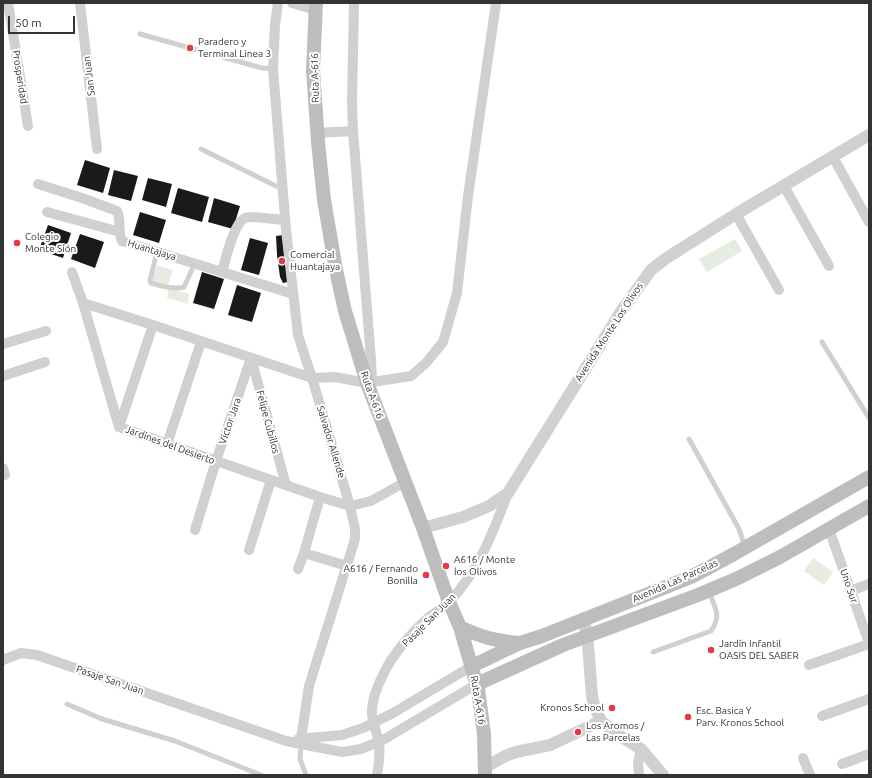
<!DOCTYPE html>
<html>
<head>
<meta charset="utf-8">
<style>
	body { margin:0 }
	#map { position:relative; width:872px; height:778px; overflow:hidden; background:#fff; font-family:Ubuntu,sans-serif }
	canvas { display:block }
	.frame { position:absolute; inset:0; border:4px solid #333; pointer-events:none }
	.scale { position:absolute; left:8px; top:16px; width:67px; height:18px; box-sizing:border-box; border:2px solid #333; border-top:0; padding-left:5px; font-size:12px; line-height:14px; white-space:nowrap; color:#333; -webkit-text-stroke:3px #fff; paint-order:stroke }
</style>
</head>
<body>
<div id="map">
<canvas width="872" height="778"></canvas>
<div class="frame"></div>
<div class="scale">50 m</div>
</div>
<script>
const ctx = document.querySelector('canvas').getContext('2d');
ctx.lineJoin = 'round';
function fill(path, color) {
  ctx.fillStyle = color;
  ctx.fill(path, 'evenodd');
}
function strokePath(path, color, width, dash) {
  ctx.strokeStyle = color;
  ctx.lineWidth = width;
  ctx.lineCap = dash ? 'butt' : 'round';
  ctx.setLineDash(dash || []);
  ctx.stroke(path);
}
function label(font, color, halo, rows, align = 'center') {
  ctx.font = font + ' Ubuntu,sans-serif';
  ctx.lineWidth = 4;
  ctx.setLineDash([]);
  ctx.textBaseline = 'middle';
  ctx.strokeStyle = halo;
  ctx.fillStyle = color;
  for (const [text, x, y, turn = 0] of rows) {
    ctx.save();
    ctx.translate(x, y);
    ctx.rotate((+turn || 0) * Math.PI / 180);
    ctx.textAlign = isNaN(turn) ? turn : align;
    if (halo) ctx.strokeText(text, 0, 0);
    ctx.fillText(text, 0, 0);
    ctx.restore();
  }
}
fill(new Path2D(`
	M735 239 742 251 707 272 699 259Z
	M157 265 173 270 168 285 152 281Z
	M169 288 189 294 188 304 167 298Z
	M813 558 833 572 824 585 804 571Z`), '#e6ecdf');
fill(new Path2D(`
	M85 160 110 168 103 193 77 185Z
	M114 170 138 176 131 201 108 195Z
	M148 178 172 184 166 207 142 200Z
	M178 188 209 197 202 222 171 213Z
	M214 198 240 206 233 229 208 222Z
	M140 212 166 220 159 243 133 235Z
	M48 225 71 233 63 258 39 250Z
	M80 234 104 242 95 268 71 259Z
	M283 235 288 282 283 283 280 277 277 255 276 236Z
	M250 238 268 243 259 275 241 270Z
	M202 272 224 279 214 309 193 303Z
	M237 285 261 293 252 322 228 315Z`), '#1a1a1a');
strokePath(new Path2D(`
	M140 34 262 68 273 69
	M201 149 276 186 283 188
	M157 252 150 280 151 283C161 286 174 290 184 287L195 263
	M822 342 869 418
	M689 439 739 529 745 547
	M653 652 711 631C722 615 715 608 709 592
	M67 704 102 719 175 741 261 775
	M301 744 300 759 306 775`), '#d0d0d0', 5);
strokePath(new Path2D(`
	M8 3 28 126
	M80 3 97 149
	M278 3 275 25 273 69 286 230 298 335 312 378 335 377 367 383 372 382 371 360 353 131 352 102 354 3
	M292 3 316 10
	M317 133 353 131
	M833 157 869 222
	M38 184 82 198 117 211C122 221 117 232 122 241L293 294
	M784 186 829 266
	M47 212 120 232
	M736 214 779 290
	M72 272 83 303 119 427 320 497 350 506 371 501 405 482
	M222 272C226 259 233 224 245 218 250 215 277 220 285 220
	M83 303 153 325 312 378 350 506 355 529V539L309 686 301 739
	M3 344 46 331
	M251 358 286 485
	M3 376 45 362
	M372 382 411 376 426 363 443 342 457 293 468 196 496 3
	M119 427 153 325
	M167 444 201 342
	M3 468 5 475
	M829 529 869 643
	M195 530 216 461 251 358
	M249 550 271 480
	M304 553 347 566
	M298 569 304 553 320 497
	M850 591 869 584
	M3 660 21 653 37 655 286 741 342 752 361 749 383 740 477 684
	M809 665 869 644
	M822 716 869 699
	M298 739 342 735 363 728 393 713 472 666
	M803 758 810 775
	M842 764 869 754
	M377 775C379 765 380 752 379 742 377 733 373 724 372 715 371 703 377 686 383 675 392 655 412 632 428 618 435 612 444 608 450 601 478 572 494 530 508 493
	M639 775 638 763 641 749`), '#d0d0d0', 10);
strokePath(new Path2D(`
	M423 528 463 517 489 506 508 493 622 310 651 270 665 259 736 214 869 135
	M584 618 588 644 592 696 594 705 601 721 617 734 641 749 663 775
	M484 768 505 756 516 752 550 745 601 721`), '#d0d0d0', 12);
strokePath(new Path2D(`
	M316 3 313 70 318 142 324 200 336 270 345 311 367 383 423 528 449 602 460 627 478 689 484 734 485 775
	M460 627C481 637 496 641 519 643
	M472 666 520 643 542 636 691 577 734 554 869 477
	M477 684 563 645 698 595 736 579 780 557 869 506`), '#bdbdbd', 14);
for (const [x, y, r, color] of [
	[190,48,4,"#e63946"],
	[17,243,4,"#e63946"],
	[282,261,4,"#e63946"],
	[446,566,4,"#e63946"],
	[426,575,4,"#e63946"],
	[711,650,4,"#e63946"],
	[612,708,4,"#e63946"],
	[688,717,4,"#e63946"],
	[578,732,4,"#e63946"]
]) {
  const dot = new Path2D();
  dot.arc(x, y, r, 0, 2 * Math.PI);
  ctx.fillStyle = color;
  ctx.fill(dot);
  strokePath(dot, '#fff', 1.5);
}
label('10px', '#333', '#fff', [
	["Paradero y",198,42],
	["Terminal Linea 3",198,54],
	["Colegio",25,237],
	["Monte Sión",25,249],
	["Comercial",290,255],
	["Huantajaya",290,267],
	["A616 / Monte",454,560],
	["los Olivos",454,572],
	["A616 / Fernando",418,569,"right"],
	["Bonilla",418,581,"right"],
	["Jardín Infantil",719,644],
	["OASIS DEL SABER",719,656],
	["Kronos School",604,708,"right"],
	["Esc. Basica Y",696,711],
	["Parv. Kronos School",696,723],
	["Los Aromos /",586,726],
	["Las Parcelas",586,738]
], 'left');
label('10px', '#333', '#fff', [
	["San Juan",89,76,-97],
	["Prosperidad",20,77,81],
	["Ruta A-616",315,78,-91],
	["Huantajaya",152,250,17],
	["Avenida Monte Los Olivos",609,332,-57],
	["Ruta A-616",372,395,70],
	["Víctor Jara",230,421,-71],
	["Felipe Cubillos",268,422,75],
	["Salvador Allende",331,442,73],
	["Jardines del Desierto",170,445,20],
	["Avenida Las Parcelas",675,581,-24],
	["Uno Sur",849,586,71],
	["Pasaje San Juan",429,620,-45],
	["Pasaje San Juan",110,680,19],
	["Ruta A-616",478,700,80]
]);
</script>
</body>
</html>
